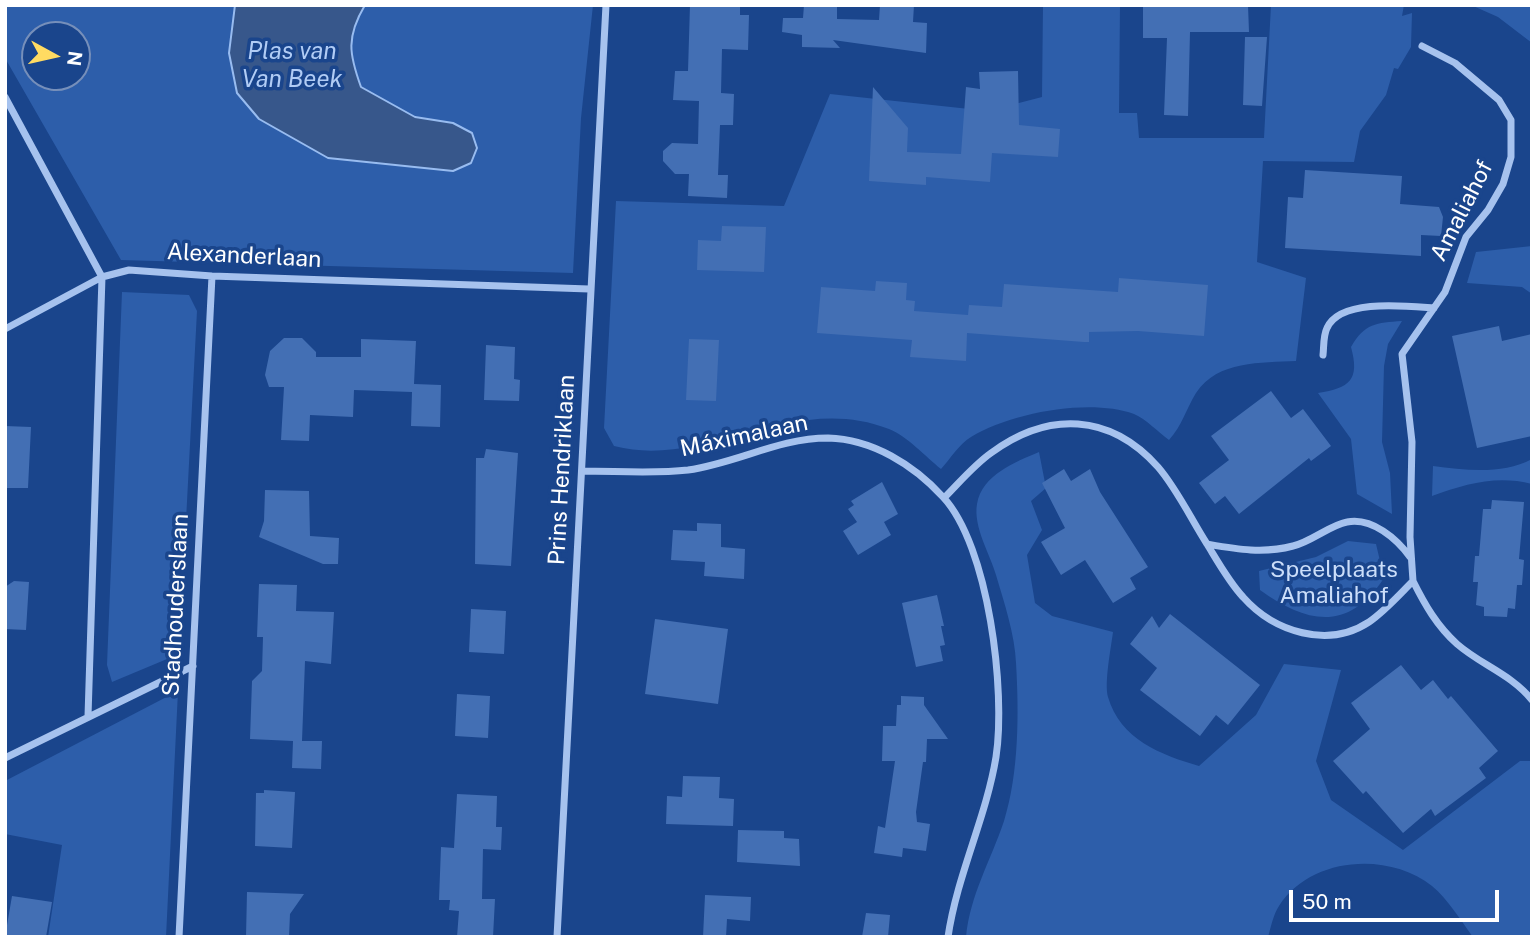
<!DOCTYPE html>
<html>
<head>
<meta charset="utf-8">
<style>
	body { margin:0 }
	#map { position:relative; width:1537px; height:942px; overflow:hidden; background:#1a458c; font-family:"Public Sans",sans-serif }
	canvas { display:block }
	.frame { position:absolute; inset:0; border:7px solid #fff; pointer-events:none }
	.north { position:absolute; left:21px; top:21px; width:70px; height:70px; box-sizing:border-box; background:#1a458c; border:2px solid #768fba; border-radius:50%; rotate:98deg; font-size:19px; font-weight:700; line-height:28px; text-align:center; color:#fff }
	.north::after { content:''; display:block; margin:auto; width:24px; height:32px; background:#ffdb62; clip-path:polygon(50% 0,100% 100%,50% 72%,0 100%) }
	.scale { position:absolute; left:1289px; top:890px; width:210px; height:32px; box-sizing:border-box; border:4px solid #fff; border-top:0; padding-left:9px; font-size:21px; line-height:24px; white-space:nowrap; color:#fff; -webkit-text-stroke:5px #1a458c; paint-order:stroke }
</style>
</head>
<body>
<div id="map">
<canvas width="1537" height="942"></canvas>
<div class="frame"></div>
<div class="north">N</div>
<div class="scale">50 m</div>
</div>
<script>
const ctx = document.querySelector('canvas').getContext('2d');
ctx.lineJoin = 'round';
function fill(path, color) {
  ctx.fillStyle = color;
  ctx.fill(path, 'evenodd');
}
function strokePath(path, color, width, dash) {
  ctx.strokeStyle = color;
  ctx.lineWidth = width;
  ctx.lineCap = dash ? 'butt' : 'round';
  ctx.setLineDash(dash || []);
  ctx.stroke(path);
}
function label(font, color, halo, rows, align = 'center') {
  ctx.font = font + ' "Public Sans",sans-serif';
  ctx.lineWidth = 7;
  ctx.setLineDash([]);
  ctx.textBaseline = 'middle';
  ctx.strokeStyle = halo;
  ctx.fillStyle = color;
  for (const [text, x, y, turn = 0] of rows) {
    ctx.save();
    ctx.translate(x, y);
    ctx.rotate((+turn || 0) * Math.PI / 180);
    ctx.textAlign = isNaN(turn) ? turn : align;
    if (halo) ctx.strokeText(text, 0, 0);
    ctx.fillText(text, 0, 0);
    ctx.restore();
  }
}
fill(new Path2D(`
	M5 5H235L229 53 237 93 259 119 328 158 386 163 453 123 415 117 361 87C349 54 346 37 365 5H593L581 118 573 273 121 260 5 58ZM35 35H77V77H35Z
	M1043 5H1120L1119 113H1137L1139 138H1264L1271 5H1404L1402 16 1412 13 1411 47 1398 69 1394 68 1386 95 1360 131 1354 162 1263 161 1257 262 1306 278 1296 361C1261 363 1218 360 1196 393 1186 409 1182 426 1169 440 1158 432 1146 419 1134 414 1089 398 1011 413 971 437 960 443 950 459 941 469 926 457 907 436 889 429 792 391 705 470 614 446L604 428 616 201 784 206 830 94 988 111 1042 97Z
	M1471 5H1532V43L1498 17Z
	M1532 246V294L1522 287 1467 283 1476 252Z
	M122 292 189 295 197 311 179 654 112 682 107 665Z
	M1402 321 1388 344 1384 366 1382 442 1390 473 1392 514 1357 494 1351 439 1318 393C1350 388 1360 380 1351 347 1365 323 1376 323 1402 321Z
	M1039 452 1046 488 1031 501 1042 530 1027 555 1035 603 1052 616 1113 632C1111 648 1104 683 1108 697 1120 739 1161 755 1199 766L1256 715 1284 664 1341 670 1316 761 1331 800 1403 850 1520 761H1532V937H1473C1461 921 1448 899 1432 886 1388 851 1310 857 1279 906 1273 915 1271 927 1268 937H966C970 895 991 860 1004 821 1019 773 1019 713 1016 663 1015 635 1004 602 996 575 990 554 973 527 977 504 982 475 1015 462 1039 452Z
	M1532 459V484C1496 475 1466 484 1432 496L1433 466C1465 470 1502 475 1532 459Z
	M1348 541 1376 544 1384 578C1349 632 1307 624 1260 590L1259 571 1316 557Z
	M178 691 166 937H48L62 845 5 834V781Z`), '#2d5eaa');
const water = new Path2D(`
	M235 5H365C346 37 349 54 361 87L415 117 453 123 472 133 477 148 471 163 453 171 328 158 259 119 237 93 229 53Z`);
fill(water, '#37578b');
strokePath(water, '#98bcf0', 2);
fill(new Path2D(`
	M690 5H740V15H749L748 50 722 49 721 93 734 94 733 125H720L718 175H728L727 198 688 196 689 174H675L663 161V151L672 143 698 144 699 101 673 100 675 71H688Z
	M804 5H837V19L879 20 880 5H914L913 22 927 23 926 53 833 40 840 48 802 47V35L782 32 783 18H803Z
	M1143 5H1248L1249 32H1190L1188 116 1164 115 1167 38H1143Z
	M1245 37H1267L1262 106 1243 105Z
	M1018 71 1019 125 1060 129 1058 157 992 153 990 182 926 177V185L869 181 873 87 908 128 907 152 961 154 966 87 980 89 979 72Z
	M1305 170 1402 176 1400 204 1439 207 1443 217 1441 236 1421 235V256L1285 248 1288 197 1303 198Z
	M722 226 766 227 764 272 697 270 698 240 721 241Z
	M1119 278 1208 285 1204 336 1138 331 1089 332V342H1084L967 333 966 361 910 357 912 340 817 333 821 287 875 291 876 281 907 283 906 300 915 301 914 311 968 315 969 305 1002 307 1004 284 1118 292Z
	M1499 326 1502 341 1532 334V436L1477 448 1452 336Z
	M284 338H302L316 352V357H361V339L416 341 414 384 441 385 440 427 411 426 412 392 354 390 353 417 310 415 309 441 281 440 284 387H269L265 375 270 351Z
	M689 339 719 340 716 401 686 400Z
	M486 345 515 347 514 379 520 380 519 401 484 400Z
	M1271 391 1291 418 1303 409 1331 446 1311 461 1309 458 1239 514 1225 496 1215 504 1199 483 1229 460 1211 436Z
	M5 426 31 427 28 488H5Z
	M486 449 518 453 511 566 475 564 476 458H484Z
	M1064 469 1071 481 1090 469 1100 492 1148 567 1130 578 1136 589 1113 603 1085 560 1061 575 1041 542 1065 528 1042 483Z
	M882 482 898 514 884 522 891 535 858 555 843 531 857 522 848 509 854 505 851 501Z
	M265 490 309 491 310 536 339 538 338 564H323L259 537 264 521Z
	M1492 500 1524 502 1519 559 1524 560 1522 585H1517L1515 609 1508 608 1507 617 1484 616V607L1476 605 1478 582H1473L1475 556H1479L1483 509H1491Z
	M697 523 721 524V547L745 549 744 579 704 576 705 562 671 560 673 530 697 531Z
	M14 581 29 582 26 630 5 629V587Z
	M259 584 297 585 296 611 334 612 331 664 305 661 302 741H322L321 769 292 768 293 741 250 739 252 681 262 671 263 637H257Z
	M937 595 944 626H941L945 645 940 646 943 661 916 667 902 603Z
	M471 609 506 611 504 654 469 652Z
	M1170 614 1260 685 1228 725 1216 715 1200 736 1140 690 1157 668 1130 644 1152 616 1159 628Z
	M655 619 728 629 718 704 645 694Z
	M1401 665 1421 690 1433 680 1448 699 1451 696 1498 751 1479 768 1486 778 1435 816 1431 809 1403 833 1366 791 1363 794 1333 761 1370 729 1351 703Z
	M457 694 490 696 488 738 455 736Z
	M901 696 924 697V705L948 739H927L926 762H923L916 812 917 822 930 824 926 851 903 848 902 857 874 853 878 826 885 828 895 761H882L883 726H896L897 705H901Z
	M683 776 720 777 719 798 734 799 733 826 666 824 667 796 682 797Z
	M264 790 295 792 292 848 255 846 256 793H264Z
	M457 794 497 796 496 827H502L501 850 483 849 482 899H495L493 937H457L459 911 449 910 450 900H439L441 847 454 848Z
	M738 830 784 831V838L799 839 800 866 737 862Z
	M247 892 304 894 290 914 289 937H246Z
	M705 895 751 897 750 921 727 919 726 937H703Z
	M12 896 52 902 46 937H5Z
	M866 913 890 915 888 937H862Z`), '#436fb4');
strokePath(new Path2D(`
	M5 97 102 277 129 270 212 276 589 289
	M5 329 102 277
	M1323 355C1324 347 1323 336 1327 328 1340 298 1407 306 1434 308
	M582 471C617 471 654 474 688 470 737 463 779 438 828 438 872 439 914 465 943 497 989 546 1006 692 996 757 986 818 957 875 948 937
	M944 498C959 483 974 465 991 453 1048 411 1110 413 1158 467 1177 489 1191 519 1207 544 1236 549 1263 554 1293 546 1311 542 1330 525 1347 522 1372 517 1397 539 1410 557
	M1207 544C1218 562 1229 582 1243 597 1274 632 1328 649 1369 622 1385 611 1399 595 1413 581 1425 605 1437 626 1457 644 1481 665 1511 674 1532 700
	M1413 581 1410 537 1412 442 1402 354 1445 292 1466 237 1488 210 1503 184 1511 157V120L1499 100 1455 63 1422 46
	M88 716 102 277
	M5 758 193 666
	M179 937 212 276
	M557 937 606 5`), '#a6c2ee', 7);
label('23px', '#fff', '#1a458c', [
	["Amaliahof",1462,211,-63],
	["Alexanderlaan",244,256,3],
	["Máximalaan",744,436,-12],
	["Prins Hendriklaan",562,470,-87],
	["Stadhouderslaan",176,605,-87]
]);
label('23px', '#cbdefa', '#1a458c', [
	["Speelplaats",1334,570],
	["Amaliahof",1334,596]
]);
label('italic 24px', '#b1ccf5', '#1a458c', [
	["Plas van",292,52],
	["Van Beek",292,80]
]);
</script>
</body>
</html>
